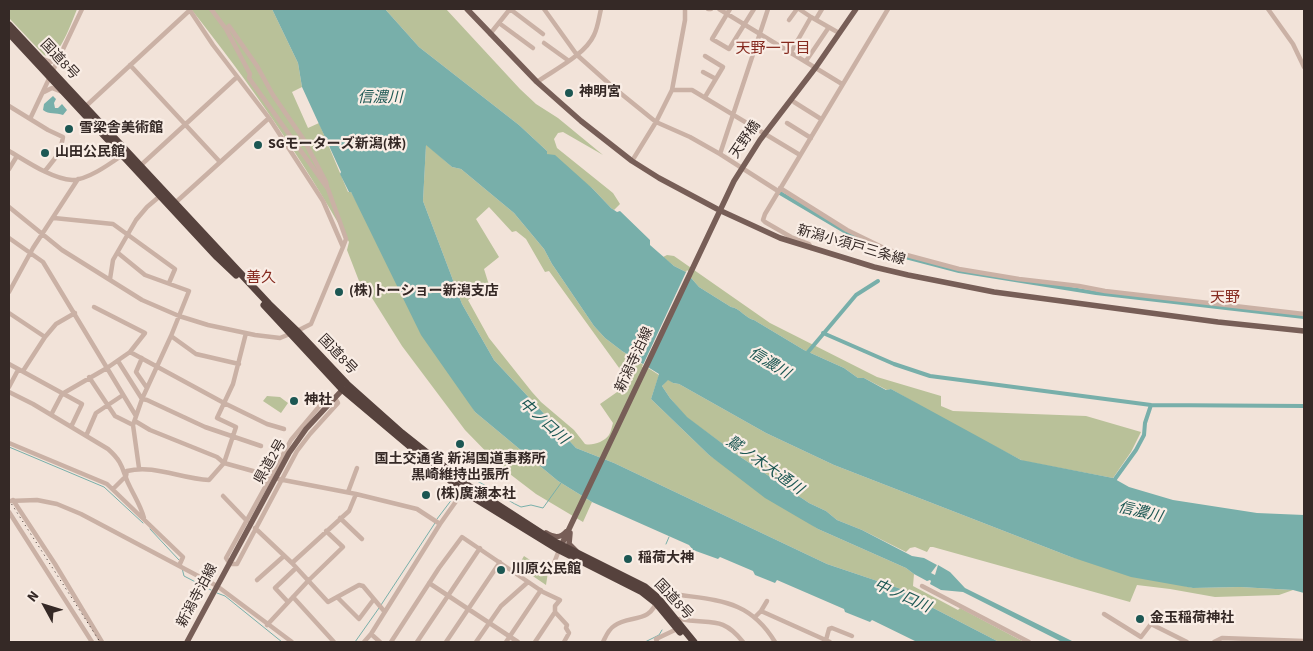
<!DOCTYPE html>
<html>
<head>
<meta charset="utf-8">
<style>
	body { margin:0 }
	#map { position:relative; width:1313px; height:651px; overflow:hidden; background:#f2e3d9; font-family:"Source Sans 3",sans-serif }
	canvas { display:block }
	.frame { position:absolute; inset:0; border:10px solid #352926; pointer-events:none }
	.north { position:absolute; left:20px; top:581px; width:50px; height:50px; -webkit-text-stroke:4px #f9ede5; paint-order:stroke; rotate:309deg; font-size:14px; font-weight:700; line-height:20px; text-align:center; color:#352926 }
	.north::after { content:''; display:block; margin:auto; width:18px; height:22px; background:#352926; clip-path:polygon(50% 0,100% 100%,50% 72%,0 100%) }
</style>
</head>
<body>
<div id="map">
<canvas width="1313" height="651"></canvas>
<div class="frame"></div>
<div class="north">N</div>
</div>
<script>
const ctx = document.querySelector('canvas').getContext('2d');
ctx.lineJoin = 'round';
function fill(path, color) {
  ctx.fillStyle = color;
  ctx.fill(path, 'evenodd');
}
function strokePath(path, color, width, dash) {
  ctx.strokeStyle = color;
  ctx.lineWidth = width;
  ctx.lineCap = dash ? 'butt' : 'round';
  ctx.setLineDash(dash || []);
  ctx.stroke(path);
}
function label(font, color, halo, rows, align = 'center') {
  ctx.font = font + ' "Source Sans 3","Noto Sans JP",sans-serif';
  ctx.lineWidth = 4.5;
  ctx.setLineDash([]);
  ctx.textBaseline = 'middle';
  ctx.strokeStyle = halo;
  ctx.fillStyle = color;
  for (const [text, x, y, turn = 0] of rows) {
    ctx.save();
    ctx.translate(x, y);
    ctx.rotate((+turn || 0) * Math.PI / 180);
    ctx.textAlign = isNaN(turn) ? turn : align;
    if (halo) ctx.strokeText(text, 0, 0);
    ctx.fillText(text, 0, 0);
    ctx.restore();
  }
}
fill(new Path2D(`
	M9 9H77C73 19 61 52 52 55 48 57 47 56 44 55L9 18Z
	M191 9H272L298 63 302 87 292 92 308 128 319 123 348 192H351L475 412 558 481 592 502 583 522 536 494 502 468 465 430 402 346 367 290 359 281 347 250 349 242C304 161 249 82 191 9Z
	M385 9H446L520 89 536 104 558 118 603 155 563 132 558 133 554 139 557 148 613 193 620 204 614 210 611 208 593 189 547 154V151L519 125 419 47Z
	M426 144 452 167 461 169 514 213 544 249 552 264 594 326 605 338 622 351 659 375 651 399 709 455 818 529 906 568 914 574 913 586 958 610 960 608 1024 642H999L906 594 904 590 827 564 614 463 576 448 494 360 462 304 423 201ZM489 207 512 232 516 231 526 239 545 272 549 271 630 383 600 404 613 423C612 426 611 432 609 435 604 442 592 446 585 444L574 430 541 402 532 392 489 338 468 300 489 285 484 269 499 257 476 219Z
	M667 255 674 256 770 323 877 377 941 396V406L953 411 1086 416 1141 432 1131 452 1113 478 1023 461 959 428 891 389 887 390 864 378H858L844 368 804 350 754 320C745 318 740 308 731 307L699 287 686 272 674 266 663 257Z
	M668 379 673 383 679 384 766 433 834 465 1071 557 1193 588 1240 587 1293 590 1279 595 1215 597 1170 589 1137 585 1130 602 933 547H930L927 552 915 547 910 548 906 552 862 530 837 520 826 511 809 503 739 456 686 417 670 398 662 386Z
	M267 396 280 397 288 403 281 413 263 401Z
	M524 556 548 572 546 585 518 566Z`), '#b9c199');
fill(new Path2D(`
	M272 9H385L419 47 519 125 547 151V154L555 155 593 189 611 208 617 212 620 211 650 240V245L674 266 686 272 699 287 731 307C740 308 745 318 754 320L804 350 844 368 858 378H864L886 390 891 389 1021 460 1113 478 1129 487 1173 500 1257 513 1304 515V593L1293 590 1240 587 1193 588 1131 577 1071 557 834 465 766 433 679 384 673 383 668 380 662 386 670 398 687 417 739 456 809 503 826 511 837 520 862 530 912 556 924 558 937 565 931 573 935 575 938 565 950 572 965 588 1074 642H1062L963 592 941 590 930 584 931 581 930 580 927 581 914 574 906 568 818 529 765 498 709 455 651 399 659 374 622 351 605 338 594 326 552 264 544 249 514 213 461 169 452 167 426 145 423 201 462 304 494 360 576 448 614 463 827 564 904 590 906 594 999 642H917L872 620 870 622 845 612 844 609 777 580 775 583 755 575 753 571 720 557 718 559 693 550 689 545 592 502 558 481 475 412 421 335 351 192H349L340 174 341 172 302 87 298 63Z
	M53 96 56 99 54 103 55 108H58L62 104 67 110 63 115C56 112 49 115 43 110L44 104Z`), '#78afaa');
fill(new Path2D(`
	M687 270 691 274 646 369 642 367Z`), '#f2e3d9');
strokePath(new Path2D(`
	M9 447 104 487 143 523
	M466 481 469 478C488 484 503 499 521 507L531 505 543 508 561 483
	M437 519 459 490
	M150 529 179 560
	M666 544 669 537
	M182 568 184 576 211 590
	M217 593 225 596 282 642
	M381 605 435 523
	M355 642 379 608
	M645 642 659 635 662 630`), '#78afaa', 1);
strokePath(new Path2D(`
	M780 193 851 235 890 253 959 271 1096 293 1304 317
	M823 333 894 364 930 376 1151 405
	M808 352 856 295 878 281
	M1115 479 1136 450 1144 435 1145 423 1151 405 1304 406`), '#78afaa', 4);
strokePath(new Path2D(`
	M211 9 226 29 250 74 249 78 328 189 346 239 343 247
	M510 9 543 34
	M544 9 577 55 614 88 656 122 690 137 720 154 778 191
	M708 9H711
	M719 9 842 84
	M730 9 712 39 729 49 754 9
	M799 9 811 17
	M1268 9 1293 44 1304 67
	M816 19 822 9
	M789 20 797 9
	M499 23 533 48
	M226 29 229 26 257 66 273 95 304 140 326 182 327 187
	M490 34 510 9
	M544 43 569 61
	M791 52 811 17 839 33
	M705 56 723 67 705 97
	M43 59 51 62 60 55
	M806 61 829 27
	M130 65 220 162
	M703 72 716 79
	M537 82C554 70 585 55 594 35 598 27 599 17 601 9
	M672 90H692L800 155
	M44 92 52 88 62 92
	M794 102 821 119
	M9 106 48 130 63 137 60 152 45 171
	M85 107 190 10
	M30 119 82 9
	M787 123 811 138
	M9 151C26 161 52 179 72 180 88 180 111 163 124 154
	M720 154 768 9
	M632 161 656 122 672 90 685 20V9
	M140 166 237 77
	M9 169 17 156
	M780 188 847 230 888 250 959 269 1019 279 1079 286 1105 291 1304 314
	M175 203 269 118
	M9 207 62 250 142 300 179 316 208 325 255 335 280 338 297 331 311 324 343 247 323 201 269 118 213 45 189 9
	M54 218 113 224 175 269 169 283
	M9 238 43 262 136 416
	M811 248 809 244 791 237 765 222 763 220 765 214 888 9
	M118 253 145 275 189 291 171 336 142 399 133 425 139 468
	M110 279 113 260 136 220 147 207 160 196
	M9 292 33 248 78 179
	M94 307 145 333 130 352 224 403 267 424 284 429
	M9 313 45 337
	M171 336 196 354 239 364
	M142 358 136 372 147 388
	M118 361 142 399 147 400 205 427 261 446
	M9 364 82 404 71 427
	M89 377 115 416 133 425
	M9 387 18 370 23 371 45 337 56 324 75 313
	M9 392 33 404 108 449C126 465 121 471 131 489 136 499 141 507 144 518
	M328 396 335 398 338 403 310 434 297 451 237 564H230L226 558 291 440Z
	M51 415 62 394 107 368 130 352
	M135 421 150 430 217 457 224 463 236 427 217 418 233 384 246 333
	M86 436 96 413 123 395
	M9 443 107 484 183 557 179 566
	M278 479 356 494 417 509 440 524
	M113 489 126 476 127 471C154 464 181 479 209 480L224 463 271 476
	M348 492 357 468
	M356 494 349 511 292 563 328 602 359 585 363 586 384 611
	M223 496 247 521
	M13 500 55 564 102 642
	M9 501 37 500 57 504 81 514 217 586 292 642
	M9 512 92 642
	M340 518 362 539
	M255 528 292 563
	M551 571 559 550
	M257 580 284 556
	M429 583 518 642
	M922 586 1029 642
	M293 597 334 642
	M337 597 359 619 374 599
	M288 602 275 588 296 568
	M761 611 830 642
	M1104 614 1141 637 1151 624 1187 642
	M755 617 761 611 767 601
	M676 620 680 619C710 625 722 615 743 642
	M267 625 308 581 343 547 326 531
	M371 634 380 642
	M826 640 829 629 832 628 852 636
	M364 642 371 634 440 524 464 490
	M391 642 439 568 462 537 543 592 560 600 555 606V612L567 625 566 628 569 633 564 642
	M417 642 480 548
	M446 642 500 562
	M476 642 501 606 528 582
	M506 642 541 590
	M535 642 555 612
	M603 642C606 636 608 630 614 626 630 614 650 625 658 598L668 593C714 601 748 597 775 642
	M657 642 656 639 677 629
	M1214 642 1222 638 1304 641`), '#cab1a5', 4.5);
strokePath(new Path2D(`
	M467 9 537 82 581 121 632 161 659 178 719 210 780 238 874 267 908 275 994 292 1218 322 1304 331
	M546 533C553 537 560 539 566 532
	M570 533 569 544 576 551
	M560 548 734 181 760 140 816 67 856 9
	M187 642 289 453 306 429 344 388`), '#775e57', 5.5);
strokePath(new Path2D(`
	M9 25 269 304 297 331 347 384 402 433 470 487 555 542 645 587 658 598 694 642
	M9 33 217 257 236 275
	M264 305 342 389 463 491 559 550 642 592 656 603 680 632`), '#56423d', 7);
strokePath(new Path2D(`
	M9 500 100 642`), '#352926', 1, [1, 4]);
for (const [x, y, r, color] of [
	[569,93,5,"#1c5753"],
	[69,129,5,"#1c5753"],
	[258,145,5,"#1c5753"],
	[45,153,5,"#1c5753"],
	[339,292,5,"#1c5753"],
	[294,401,5,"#1c5753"],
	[460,444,5,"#1c5753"],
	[426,495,5,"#1c5753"],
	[628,559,5,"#1c5753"],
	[501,570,5,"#1c5753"],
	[1140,619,5,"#1c5753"]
]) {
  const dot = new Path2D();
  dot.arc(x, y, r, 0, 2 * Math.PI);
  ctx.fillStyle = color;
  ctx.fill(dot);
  strokePath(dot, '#f9ede5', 2);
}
label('14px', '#352926', '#f9ede5', [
	["国道8号",59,60,47],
	["天野橋",746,140,-55],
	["新潟小須戸三条線",851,246,16],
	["国道8号",337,355,46],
	["新潟寺泊線",635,360,-65],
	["県道2号",271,462,-60],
	["新潟寺泊線",198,596,-62],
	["国道8号",673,600,47]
]);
label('bold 14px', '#352926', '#f9ede5', [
	["神明宮",579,93],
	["雪梁舎美術館",79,129],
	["SGモーターズ新潟(株)",268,145],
	["山田公民館",55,153],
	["(株)トーショー新潟支店",349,292],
	["神社",304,401],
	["国土交通省 新潟国道事務所",460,460,"center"],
	["黒崎維持出張所",460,476,"center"],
	["(株)廣瀬本社",436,495],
	["稲荷大神",638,559],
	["川原公民館",511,570],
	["金玉稲荷神社",1150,619]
], 'left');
label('15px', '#85291e', '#f9ede5', [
	["天野一丁目",773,50],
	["善久",261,279],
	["天野",1225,299]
]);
label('italic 15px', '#1c5753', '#f9ede5', [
	["信濃川",380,99],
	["信濃川",769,364,31],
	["中ノ口川",543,422,42],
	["鷲ノ木大通川",764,466,35],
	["信濃川",1140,513,13],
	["中ノ口川",902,597,24]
]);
</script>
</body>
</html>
